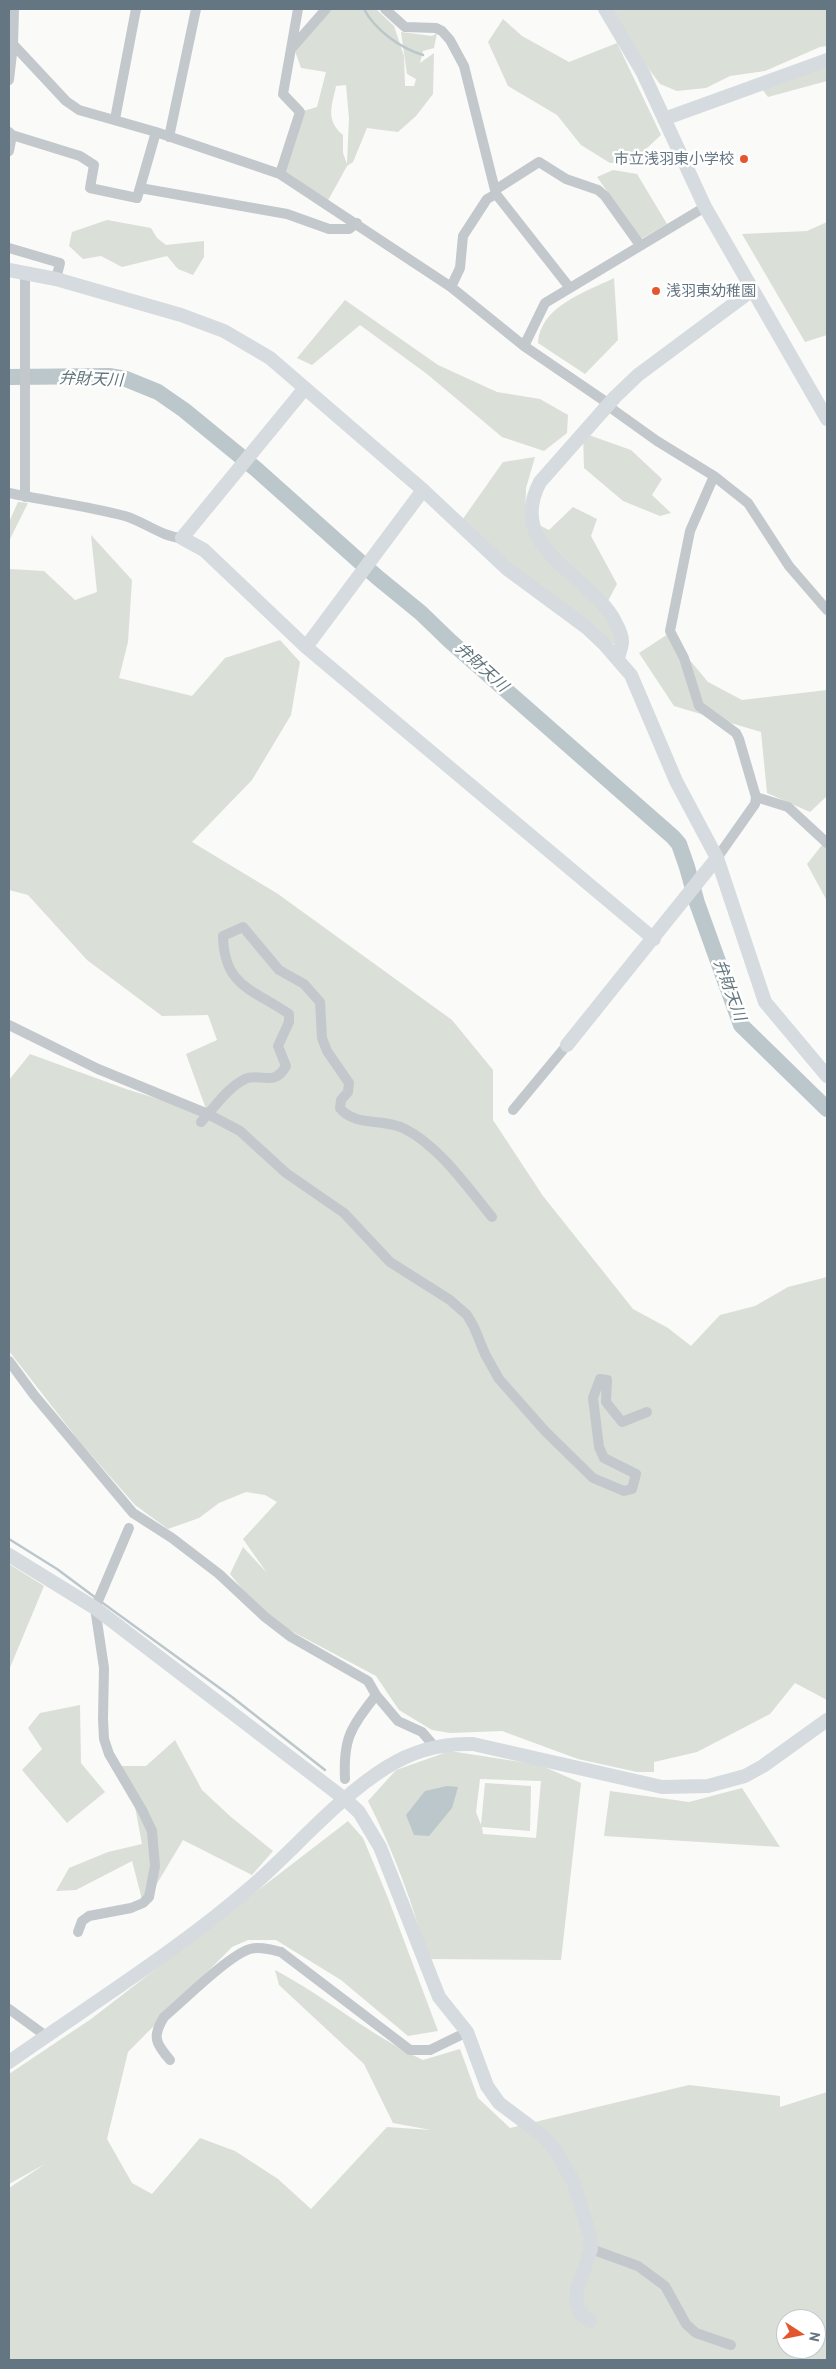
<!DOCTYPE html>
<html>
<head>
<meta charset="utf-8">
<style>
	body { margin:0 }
	#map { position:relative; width:836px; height:2369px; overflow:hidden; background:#fafaf8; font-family:Barlow,sans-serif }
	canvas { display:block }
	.frame { position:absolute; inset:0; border:10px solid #657683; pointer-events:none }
	.north { position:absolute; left:776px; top:2309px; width:50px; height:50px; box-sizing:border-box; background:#fff; border:1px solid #c1c8cd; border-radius:50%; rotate:101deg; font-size:14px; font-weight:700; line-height:20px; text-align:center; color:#657683 }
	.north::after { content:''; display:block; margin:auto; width:18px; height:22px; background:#e4572e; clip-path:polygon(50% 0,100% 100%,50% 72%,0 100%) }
</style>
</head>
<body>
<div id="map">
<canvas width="836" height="2369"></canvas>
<div class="frame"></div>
<div class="north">N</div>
</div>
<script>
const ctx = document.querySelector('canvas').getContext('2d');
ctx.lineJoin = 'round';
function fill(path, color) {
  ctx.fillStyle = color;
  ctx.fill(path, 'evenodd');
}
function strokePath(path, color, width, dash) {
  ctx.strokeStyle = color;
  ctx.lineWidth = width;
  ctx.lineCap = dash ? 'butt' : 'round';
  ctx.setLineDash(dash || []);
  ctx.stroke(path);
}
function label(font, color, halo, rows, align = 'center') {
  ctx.font = font + ' Barlow,"Noto Sans JP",sans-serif';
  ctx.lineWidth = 5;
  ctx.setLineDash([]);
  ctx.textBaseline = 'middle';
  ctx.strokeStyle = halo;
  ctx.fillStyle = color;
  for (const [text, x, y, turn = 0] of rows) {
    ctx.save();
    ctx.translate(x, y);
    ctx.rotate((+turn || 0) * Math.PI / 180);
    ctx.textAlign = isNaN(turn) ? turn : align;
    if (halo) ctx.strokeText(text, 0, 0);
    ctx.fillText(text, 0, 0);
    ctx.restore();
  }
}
fill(new Path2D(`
	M330 9H376L394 26 404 56 405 86H414L416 79 407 74 401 32 432 36 437 33 434 48 423 51 420 63 434 53 433 94 416 116 398 132 367 128 353 162 347 166 326 204 280 174 300 112 317 107 326 72 301 68 295 51ZM346 85 349 118 347 164 343 153V135C325 120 332 106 336 86Z
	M604 9H827V46L820 47 765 71 730 76 706 88 677 91 660 84Z
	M503 19 522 36 569 62 617 43 661 135 631 163H610L581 145 557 115 508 86 488 42Z
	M827 65V81L768 97 762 89Z
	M613 170 637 174 667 224 641 239 597 177Z
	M107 220 151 228 157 238 166 245 204 241V257L193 275 178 269 167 256 122 267 101 256 83 259 69 246 72 232Z
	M827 222V335L805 342 742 234 807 231Z
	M614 278 618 340 585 374 538 343C540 306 586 292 614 278Z
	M345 300 438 365 497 392 540 399 568 415 567 433 544 451 502 437 427 374 360 325 312 365 297 358Z
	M583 433 631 450 662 479 652 495 671 513 660 516 623 501 584 468Z
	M535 457 526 488 525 518 549 530 573 507 597 519 591 536 617 584 608 601 621 649 501 563 460 523 503 462Z
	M18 502 28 503 9 541V522Z
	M91 535 132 580 128 642 119 678 192 696 225 658 280 640 300 662 291 715 252 780 192 842 278 894 452 1020 493 1070V1120L543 1196 633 1309 668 1328 691 1346 720 1315 755 1306 788 1287 827 1277V1700L795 1683 770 1714 697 1752 654 1762V1772H637L578 1759 502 1731 450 1733 432 1730 399 1710 376 1676 265 1617 230 1574 243 1547 267 1573 243 1539 277 1502 265 1495 246 1492 219 1503 199 1518 168 1529 135 1505 79 1441 9 1351V1080L30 1054 126 1089 204 1113 206 1109 186 1054 217 1040 208 1015 162 1016 87 960 28 895 9 890V569L44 571 75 600 97 592Z
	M668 634 708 682 742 700 827 690V796L810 812 767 793 761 732 674 706 639 653Z
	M822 845 827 846V901L807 864Z
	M9 1564 44 1586 9 1670Z
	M80 1705 81 1763 105 1792 67 1823 22 1770 42 1749 28 1728 40 1713Z
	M175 1740 202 1790 231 1817 273 1851 252 1875 183 1840 149 1897 143 1903 132 1861 76 1890 56 1891 69 1868 108 1852 142 1844 133 1796 116 1766H146Z
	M450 1751 540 1765 581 1783 561 1960 428 1959C413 1904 394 1852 368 1801L396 1770ZM480 1779 541 1781 536 1838 483 1834 482 1827 530 1831 531 1786 485 1783 481 1825 476 1812Z
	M742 1788 780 1847 604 1836 610 1791 689 1802Z
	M348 1821 363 1838 388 1898 438 2031 408 2036 341 1980 276 1940H248L232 1947 128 2052 107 2139 132 2183 152 2194 200 2138 235 2151 278 2179 311 2209 387 2127 431 2130 393 2123 364 2064 279 1985 275 1970C326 1997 371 2036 423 2060L460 2049 478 2098 510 2128 689 2085 780 2096V2107L827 2092V2360H9V2188L45 2164 9 2184V2074L91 2019ZM786 2319H816V2349H786Z`), '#dadfd7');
fill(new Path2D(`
	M447 1786 458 1787 452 1808 429 1836 414 1835 406 1815 425 1791Z`), '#bbc7cb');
strokePath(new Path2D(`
	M364 9C375 30 400 48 423 55
	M9 1539 57 1569 96 1598
	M100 1601 232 1697 325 1770`), '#bbc7cb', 2.5);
strokePath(new Path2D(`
	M9 377 109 376 126 379 158 392 184 410 256 469 377 577 421 613 450 641 673 837 679 844 687 867 697 903 741 1025 827 1109`), '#bbc7cb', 16);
strokePath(new Path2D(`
	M385 9 405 27 436 28 442 31 450 40 464 66 496 194 570 288
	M9 40 66 101 79 110 156 132 280 174 451 287 524 346 609 404
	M291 49 326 9
	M9 80 13 45 14 9
	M115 119 136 9
	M9 132 12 135 9 151
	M12 135 80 156 94 165 90 188 137 198 156 132
	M169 137 196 9
	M280 174 300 112 283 94 298 9
	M140 188 287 214 329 229H349L357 223
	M495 190 539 162 566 179 598 190 605 196 640 245
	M9 248 60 263 56 279
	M25 272V497
	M451 287 460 268 463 236 487 199 496 194
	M524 346 545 303 705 207
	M608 406 657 441 714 476 748 503 789 566 827 610
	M714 476 690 531 670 631 684 658 699 706 736 733 739 739 756 797 755 804 717 858
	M9 493C47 501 88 506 125 516 145 522 162 537 182 538
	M756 797 788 807 827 843
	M9 1025 98 1069 208 1114 240 1131 286 1173 344 1213 390 1262 450 1300 467 1315 474 1327 485 1354 499 1379 545 1431 593 1478 624 1491 632 1489 636 1474 604 1458 599 1447 593 1398 600 1379 607 1380 606 1402 622 1422 647 1412
	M513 1110 567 1045
	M201 1122C214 1108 227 1088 245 1079 260 1072 274 1088 286 1066L278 1046 289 1022V1014C253 989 224 987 223 936L243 927 279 970 304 984 320 1002 322 1038 327 1051 349 1083 348 1092 341 1100 340 1108C354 1127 386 1118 405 1129 439 1146 468 1188 492 1217
	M9 1361 34 1395 133 1513 172 1538 219 1574 265 1617 291 1637 368 1681 376 1695C351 1728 343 1737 345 1779
	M376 1695 398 1721 422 1732 434 1746
	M78 1932 82 1921 89 1916 131 1908 143 1903 149 1897 155 1866 152 1831 142 1810 109 1754 104 1739 103 1719 104 1668 95 1608 129 1528
	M9 2009 46 2036
	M170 2060C155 2043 152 2036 164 2017 183 2001 229 1955 250 1949 260 1946 272 1950 281 1952L410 2050H430L467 2032
	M591 2249 638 2266 665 2286 686 2324 696 2333 731 2345`), '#c3c8cc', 10);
strokePath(new Path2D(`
	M605 9 643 73 705 207 827 419
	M664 119 827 60
	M9 270 56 279 181 315 224 331 270 358 423 490 506 568 586 627 604 644 631 675 676 781 717 858 765 1002 827 1076
	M305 388 182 538 204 550 306 647 654 939
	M306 647 423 490
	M618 659C619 653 622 647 622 641 622 632 616 624 612 616 583 572 506 546 540 482L615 397 638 375 751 291
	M567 1045 717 858
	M9 1555 95 1608 346 1800 359 1812 380 1847 439 1997 467 2032 487 2086 499 2103 543 2136 556 2151 574 2183 590 2236 591 2249 577 2290 576 2301 579 2312 590 2321
	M9 2062C90 2005 177 1951 251 1887 296 1848 337 1798 387 1767 414 1750 442 1743 473 1744L662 1787 708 1786 745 1776 763 1766 827 1720`), '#d6dbdf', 14);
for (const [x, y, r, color] of [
	[744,159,5,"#e4572e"],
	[656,291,5,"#e4572e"]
]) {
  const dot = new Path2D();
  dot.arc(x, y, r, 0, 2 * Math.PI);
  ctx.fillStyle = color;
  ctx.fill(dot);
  strokePath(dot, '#fff', 2);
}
label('15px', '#657683', '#fff', [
	["市立浅羽東小学校",734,159],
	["浅羽東幼稚園",666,291,"left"]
], 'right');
label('italic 16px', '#60757c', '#fff', [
	["弁財天川",91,379,2],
	["弁財天川",482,667,42],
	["弁財天川",730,990,70]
]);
</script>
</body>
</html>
